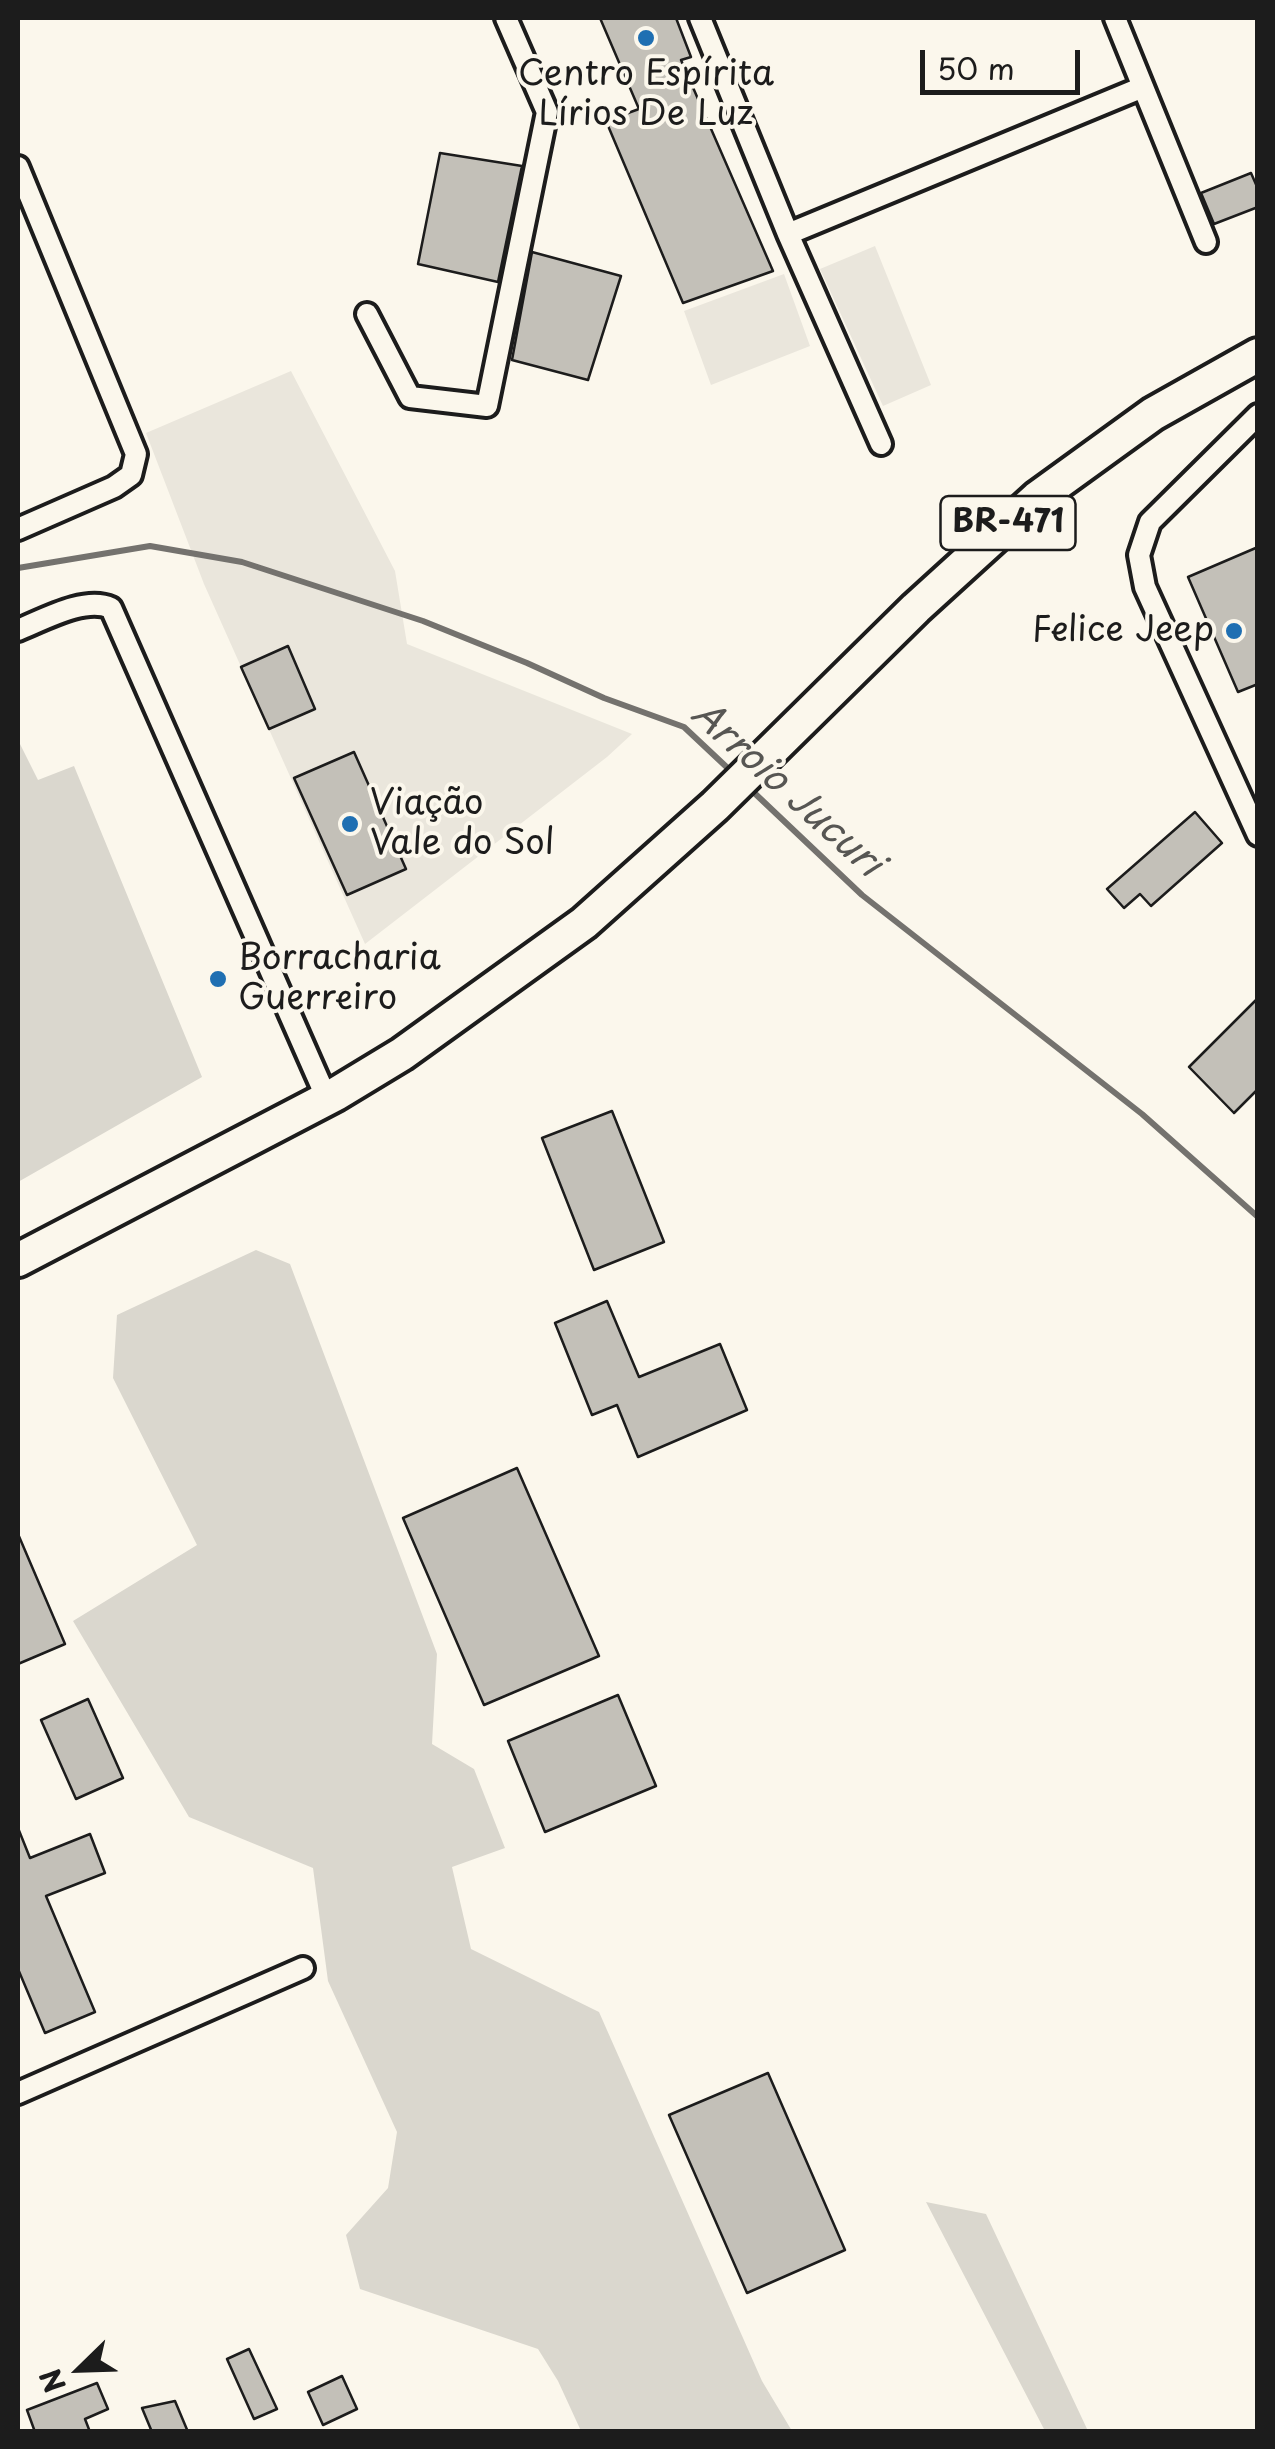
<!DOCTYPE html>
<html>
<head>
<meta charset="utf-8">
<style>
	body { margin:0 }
	#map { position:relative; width:1275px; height:2449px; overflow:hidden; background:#fbf7ec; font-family:"Playpen Sans",sans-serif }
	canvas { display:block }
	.frame { position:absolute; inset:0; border:20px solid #1c1c1c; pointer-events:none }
	.north { position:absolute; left:30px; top:2319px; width:100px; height:100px; -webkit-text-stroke:8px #fbf7ec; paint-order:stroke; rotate:247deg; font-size:28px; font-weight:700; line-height:40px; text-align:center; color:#1c1c1c }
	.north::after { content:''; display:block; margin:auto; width:35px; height:45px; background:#1c1c1c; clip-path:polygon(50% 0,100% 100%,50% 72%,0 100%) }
	.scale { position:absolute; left:920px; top:50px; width:160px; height:45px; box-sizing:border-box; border:5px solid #1c1c1c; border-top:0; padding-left:12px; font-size:30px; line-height:35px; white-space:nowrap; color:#1c1c1c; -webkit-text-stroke:8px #fbf7ec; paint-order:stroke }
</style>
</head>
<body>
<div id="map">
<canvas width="1275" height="2449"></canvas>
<div class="frame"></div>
<div class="north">N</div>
<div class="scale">50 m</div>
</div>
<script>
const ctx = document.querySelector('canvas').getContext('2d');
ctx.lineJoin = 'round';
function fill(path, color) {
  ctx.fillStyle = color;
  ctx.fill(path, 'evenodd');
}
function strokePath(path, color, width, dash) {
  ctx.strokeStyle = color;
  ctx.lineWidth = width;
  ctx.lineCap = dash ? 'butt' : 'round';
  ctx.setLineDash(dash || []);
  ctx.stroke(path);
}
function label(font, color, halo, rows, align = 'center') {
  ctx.font = font + ' "Playpen Sans",sans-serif';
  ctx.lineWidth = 8;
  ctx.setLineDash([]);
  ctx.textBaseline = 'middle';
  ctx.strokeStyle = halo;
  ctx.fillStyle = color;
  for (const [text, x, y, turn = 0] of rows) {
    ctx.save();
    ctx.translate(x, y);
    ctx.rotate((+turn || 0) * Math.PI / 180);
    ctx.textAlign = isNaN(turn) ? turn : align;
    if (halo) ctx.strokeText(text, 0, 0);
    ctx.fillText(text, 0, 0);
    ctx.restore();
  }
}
fill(new Path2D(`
	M875 246 931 385 883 406 820 269Z
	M784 274 810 346 711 385 684 311Z
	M291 371 395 571 407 644 632 734 607 757 365 944 204 584 146 433Z`), '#eae6dc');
fill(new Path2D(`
	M18 740 38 780 74 766 202 1077 18 1182Z
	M256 1250 290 1264 437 1654 432 1744 474 1769 505 1848 452 1867 471 1949 599 2012 762 2381 792 2431H581L558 2381 538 2349 360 2289 346 2235 388 2188 397 2132 328 1981 313 1868 189 1817 73 1621 197 1545 113 1378 117 1315Z
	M926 2202 986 2214 1088 2431H1045Z`), '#dad7ce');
strokePath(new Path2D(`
	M18 568 150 546 242 562 423 621 527 663 604 698 684 727 734 774
	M747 786 862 895 1142 1114 1258 1217`), '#74726e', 6);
const building = new Path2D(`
	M600 18H676L691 57 681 60 773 271 683 303 606 121 639 109Z
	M440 153 522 166 498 282 418 264Z
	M1251 173 1258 189V207L1214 224 1201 193Z
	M532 252 621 276 588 380 512 360Z
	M1258 547V684L1238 692 1188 577Z
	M288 646 315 709 269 729 241 667Z
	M354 752 406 869 347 895 294 778Z
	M1195 812 1222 843 1151 906 1140 894 1124 908 1107 889Z
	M1258 998V1089L1234 1113 1189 1067Z
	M612 1111 664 1242 594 1270 542 1138Z
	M607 1301 639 1377 720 1344 747 1410 638 1457 617 1405 592 1415 555 1323Z
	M517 1468 599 1656 484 1705 403 1518Z
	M18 1534 65 1644 18 1664Z
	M618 1695 656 1786 545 1832 508 1741Z
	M88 1699 123 1778 76 1799 41 1720Z
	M18 1828 30 1858 90 1834 105 1873 46 1896 95 2012 45 2033 18 1969Z
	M768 2073 845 2250 747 2293 669 2115Z
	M249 2349 277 2409 254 2419 227 2359Z
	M342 2376 357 2409 323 2425 308 2392Z
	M97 2383 108 2409 85 2419 90 2432H35L27 2410Z
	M175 2401 188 2432H152L142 2408Z`);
fill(building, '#c3c0b8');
strokePath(building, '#1c1c1c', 2.5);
const street = new Path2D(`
	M700 18 788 234 881 444
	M1115 18 1206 242
	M18 167 136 454 131 475 114 487 18 529
	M788 234 1143 87
	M367 314 410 397 487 406 547 112 506 18
	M1258 415 1150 522 1139 555 1145 587 1258 835
	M18 630C43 620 85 596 111 608L327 1099
	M18 2093 303 1968`);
const primary = new Path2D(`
	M18 1260 336 1094 402 1054 584 923 715 806 916 608 1037 498 1153 414 1258 355`);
strokePath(street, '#1c1c1c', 28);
strokePath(primary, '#1c1c1c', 40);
strokePath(street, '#fbf7ec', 20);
strokePath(primary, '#fbf7ec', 32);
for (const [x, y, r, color] of [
	[646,38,10,"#1f6fb2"],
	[1234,631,10,"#1f6fb2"],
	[350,824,10,"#1f6fb2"],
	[218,979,10,"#1f6fb2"]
]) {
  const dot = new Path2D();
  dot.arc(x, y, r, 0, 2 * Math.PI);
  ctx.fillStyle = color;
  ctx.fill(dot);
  strokePath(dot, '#fbf7ec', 4);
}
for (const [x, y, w] of [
	[1008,523,135]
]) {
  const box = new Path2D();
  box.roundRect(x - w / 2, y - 27, w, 54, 8);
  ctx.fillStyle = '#fbf7ec';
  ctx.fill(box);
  strokePath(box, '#1c1c1c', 2.5);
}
label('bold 32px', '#1c1c1c', null, [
	["BR-471",1008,523]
]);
label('35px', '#1c1c1c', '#fbf7ec', [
	["Centro Espírita",646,75,"center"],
	["Lírios De Luz",646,115,"center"],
	["Felice Jeep",1214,631,"right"],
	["Viação",370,804],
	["Vale do Sol",370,844],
	["Borracharia",238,959],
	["Guerreiro",238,999]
], 'left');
label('italic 38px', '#575653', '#fbf7ec', [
	["Arroio Jucuri",786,790,42]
]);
</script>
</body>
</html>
